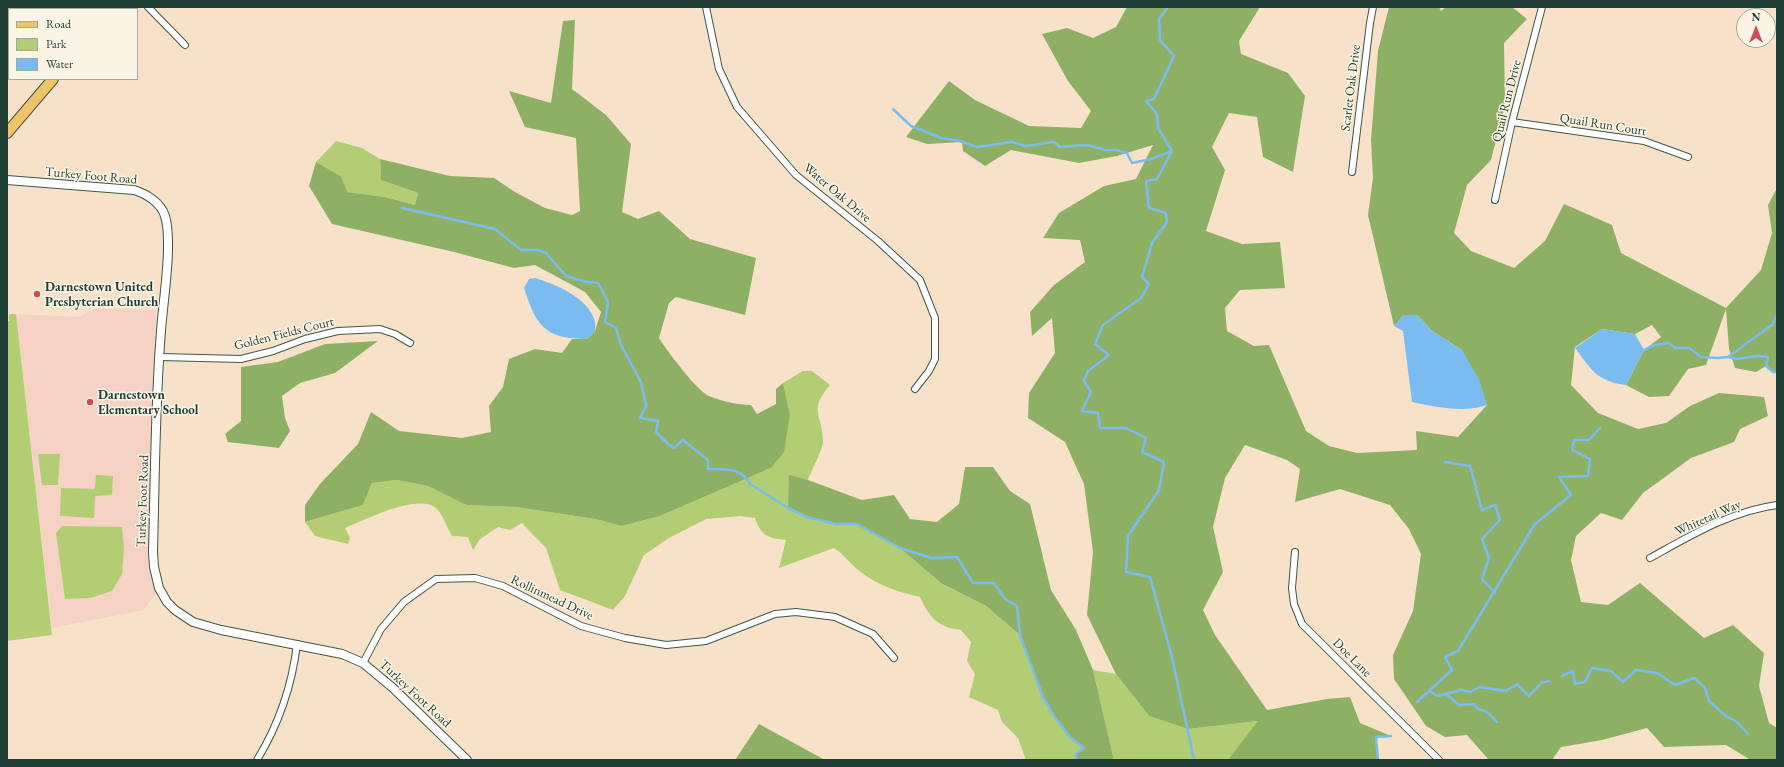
<!DOCTYPE html>
<html>
<head>
<meta charset="utf-8">
<style>
	body { margin:0 }
	#map { position:relative; width:1784px; height:767px; overflow:hidden; background:#f7e2c9; font-family:"EB Garamond",serif }
	canvas { display:block }
	.frame { position:absolute; inset:0; border:8px solid #1f3d34; pointer-events:none }
	.legend { position:absolute; left:8px; top:8px; width:130px; height:72px; box-sizing:border-box; background:#fcf5e5; border:1px solid #a4ab9e; margin:0; padding:5px 7px; list-style:none; font-size:12px; color:#1f3d34 }
	.legend li { display:flex; align-items:center; gap:8px; height:20px }
	.legend b { width:20px; border:1px solid #a4ab9e }
	.north { position:absolute; left:1736px; top:8px; width:40px; height:40px; box-sizing:border-box; background:#fcf5e5; border:1px solid #a4ab9e; border-radius:50%; rotate:0deg; font-size:11px; font-weight:700; line-height:16px; text-align:center; color:#1f3d34 }
	.north::after { content:''; display:block; margin:auto; width:14px; height:18px; background:#d1495b; clip-path:polygon(50% 0,100% 100%,50% 72%,0 100%) }
</style>
</head>
<body>
<div id="map">
<canvas width="1784" height="767"></canvas>
<div class="frame"></div>
<ul class="legend">
<li><b style="height:5px;background:#efc469"></b>Road</li>
<li><b style="height:11px;background:#b2cd73"></b>Park</li>
<li><b style="height:11px;background:#7bbcf0"></b>Water</li>
</ul>
<div class="north">N</div>
</div>
<script>
const ctx = document.querySelector('canvas').getContext('2d');
ctx.lineJoin = 'round';
function fill(path, color) {
  ctx.fillStyle = color;
  ctx.fill(path, 'evenodd');
}
function strokePath(path, color, width, dash) {
  ctx.strokeStyle = color;
  ctx.lineWidth = width;
  ctx.lineCap = dash ? 'butt' : 'round';
  ctx.setLineDash(dash || []);
  ctx.stroke(path);
}
function label(font, color, halo, rows, align = 'center') {
  ctx.font = font + ' "EB Garamond",serif';
  ctx.lineWidth = 3;
  ctx.setLineDash([]);
  ctx.textBaseline = 'middle';
  ctx.strokeStyle = halo;
  ctx.fillStyle = color;
  for (const [text, x, y, turn = 0] of rows) {
    ctx.save();
    ctx.translate(x, y);
    ctx.rotate((+turn || 0) * Math.PI / 180);
    ctx.textAlign = isNaN(turn) ? turn : align;
    if (halo) ctx.strokeText(text, 0, 0);
    ctx.fillText(text, 0, 0);
    ctx.restore();
  }
}
fill(new Path2D(`
	M93 309 156 310 148 563 157 592 144 610 52 628 16 314 79 317Z`), '#f5d2c3');
fill(new Path2D(`
	M336 141 362 148 380 159 381 180 418 193 415 205 385 197 346 192 341 176 316 162Z
	M9 314H16L52 635 7 641V321H9Z
	M803 371H812L830 385C808 411 822 413 823 440 824 448 811 471 808 480L789 476 836 524H857L900 548 943 585 986 606 1020 635 1043 697 1054 716 1070 737 1084 748 1076 754V760H1026L1018 738 1002 722 998 710 969 697 975 674 967 661 971 642 961 630C937 627 930 618 920 597 899 592 879 586 862 573 851 565 845 555 834 548L779 568 786 540C768 538 761 536 755 518L741 516 706 519 669 538 644 555 625 596 613 610 560 590 546 548 522 523 510 530 498 527 480 539 473 550 468 537 452 536C447 528 443 515 437 509 419 492 365 520 345 528L350 538 348 544 315 536 305 522 363 505 372 483 397 480 428 486 466 505 516 507 595 519 622 526 660 516 771 468 790 414 783 383Z
	M38 454H60L58 485H42Z
	M96 475 113 476 112 495 95 496 94 518 60 516 61 488 95 489Z
	M62 526 122 527 124 548 122 574 112 591 90 598 65 599 56 533Z
	M1093 670 1116 674 1149 716 1188 729 1259 721 1228 760H1114Z`), '#b2cd73');
fill(new Path2D(`
	M1127 7H1260L1239 41 1241 54 1288 73 1305 96 1293 172 1263 157 1257 117 1229 113 1212 147 1225 170 1206 231 1242 244 1280 242 1285 288 1240 290 1225 308 1227 331 1254 346 1269 345 1306 431 1329 446 1357 453 1417 450 1416 431 1458 437 1487 405 1462 350 1432 331 1417 315H1404L1394 326 1368 215 1373 178 1371 140 1378 51 1389 7H1439L1441 11 1446 7H1512L1527 19 1504 43 1505 105 1491 160 1467 185 1454 233 1471 251 1514 268 1545 241 1564 204 1612 225 1621 253 1726 308 1761 270 1772 233 1768 205 1777 188V372H1773L1766 366 1756 372 1735 368 1729 349 1726 309 1706 365 1688 369 1669 396 1649 397 1626 385 1644 350 1661 337 1652 325 1635 334 1602 329 1575 347 1571 385 1598 413 1638 429 1666 423 1690 406 1719 393 1764 397 1768 416 1740 429 1734 442 1691 458 1643 493 1622 520 1601 513 1576 536 1571 560 1581 602 1608 605 1640 583 1704 638 1733 625 1764 653 1759 686 1769 723 1777 728V760L1749 759 1726 745 1664 747 1647 728 1602 740 1561 747 1552 760H1489L1467 735 1445 737 1426 726 1394 679 1393 655 1413 611 1421 554 1409 529 1390 505 1340 489 1295 502 1300 469 1287 460 1245 445 1225 478 1213 527 1223 572 1203 610 1215 635 1267 710 1327 699 1350 697 1360 723 1391 736 1376 737 1378 760H1228L1258 721 1188 729 1149 716 1116 674 1087 615 1093 552 1084 484 1065 442 1028 418 1029 393 1055 353 1052 318 1032 336 1030 312 1054 285 1085 262 1080 240 1043 238 1059 213 1104 186 1136 179 1153 145 1117 156 1079 163 1011 150 985 166 963 151 962 142 927 144 906 137 949 81 975 100 1029 126 1081 128 1091 111 1068 81 1042 34 1067 28 1093 38 1116 27Z
	M575 20 572 89 606 115 631 144 622 212 638 219 659 211 690 239 756 258 745 315 676 297 669 303 659 338C667 351 697 391 709 396 721 401 738 405 751 405L757 414 776 404V389L783 383 790 414 784 452 771 468 660 516 622 526 595 519 516 507 466 505 428 486 397 480 372 483 363 505 305 522V505L320 484 358 444 371 412 399 431 462 438 491 432 489 406 503 387 509 359 535 349 562 353 572 339H587L595 331 601 312 585 292 535 265 514 268 454 252 332 224 309 186 316 162 341 176 347 192 385 197 415 205 418 193 381 180 380 159 450 176 494 178 515 192 545 208 572 215 580 211 576 138 525 127 509 91 551 103 563 21Z
	M378 341 335 373 300 383 282 396 285 418 290 431 279 448 228 442 225 434 241 421V367L278 362 325 344Z
	M965 467H993L1010 491 1030 504 1051 590 1076 630 1093 670 1114 760H1076V754L1083 747 1070 737 1054 716 1043 697 1020 635 986 606 942 584 900 548 857 524H836L807 517 788 508 789 475 808 480 862 500 894 495 910 519 937 522 959 504Z
	M759 724 825 760H735Z`), '#8db065');
fill(new Path2D(`
	M535 278C555 284 587 297 594 319 596 322 595 328 595 331L587 339C545 339 536 326 524 288L529 279Z
	M1404 315H1417L1432 331 1462 350 1479 379 1487 405C1464 413 1436 407 1412 402L1403 331 1394 326Z
	M1602 329 1635 334 1644 350 1626 385C1596 381 1592 370 1575 348Z`), '#7bbcf0');
strokePath(new Path2D(`
	M1168 7 1159 19 1160 40 1174 56 1154 99 1146 101 1157 114 1158 128 1172 151 1157 179 1146 181 1149 208 1166 213 1167 222 1152 243 1142 277 1149 284 1141 298 1103 325 1095 344 1109 355 1088 371 1084 381 1091 392 1082 411 1098 413 1100 428H1126L1146 438 1142 452 1164 462 1159 490 1128 536 1126 572 1150 577 1172 657 1194 760
	M893 109 911 126 941 138 956 140 977 147 1012 142 1026 146 1054 142 1060 147 1087 145 1105 150H1117L1127 153 1132 163 1151 159 1172 151
	M402 208 495 229 521 250H537L546 253 566 276 586 282 598 283 608 302 605 322 616 328 621 345 641 382 646 406 640 418 658 421 656 432 668 444 674 448 683 440 708 460V469C725 469 741 467 750 484L788 508 807 517 836 524H857L900 548 931 558 957 557 973 583H994L1005 599 1017 606 1020 635 1043 697 1054 716 1070 737 1084 748 1076 754V760
	M1644 350 1655 345 1669 343 1675 348H1689L1701 357 1718 358 1728 357 1737 359 1758 356 1768 357 1766 366 1773 372H1777
	M1728 357 1772 325 1777 315
	M1445 462 1470 466 1482 510 1495 505 1500 520 1482 539 1489 558 1482 579 1495 593
	M1562 676 1573 671 1575 684 1585 682 1592 668 1611 671 1623 682 1636 670 1657 673 1675 685 1694 678 1705 688 1709 701 1726 716 1737 722 1748 734
	M1429 691 1438 696 1461 690 1471 692 1479 687 1506 691 1517 684 1529 696 1541 683 1549 681
	M1446 694 1459 705 1474 704 1478 709 1487 712 1497 722
	M1417 702 1452 670 1445 657 1458 651 1535 524 1571 495 1559 477 1588 476 1590 459 1572 450 1574 440H1589L1600 428
	M1378 760 1376 737 1391 736`), '#7bbcf0', 2.5);
const minor = new Path2D(`
	M148 7 185 45
	M706 7 719 69 737 107 796 175 878 241 920 280 935 318V359L929 371 915 389
	M1512 122 1644 141 1688 157
	M1352 172 1370 23 1373 7
	M1495 200 1512 122 1542 7
	M160 357 241 359 273 351 305 339 338 331 380 329 395 334 410 343
	M1295 552 1292 588 1294 604 1302 624 1439 760
	M1650 558C1690 536 1731 511 1777 505
	M363 663 381 629 404 602 436 579 475 578 503 586 581 626 625 638 666 645 706 641 775 614 796 612 835 617 873 634 894 658
	M257 760C279 724 292 686 297 644`);
const tertiary = new Path2D(`
	M7 180 134 190C147 194 161 203 165 216 173 243 163 301 161 331 155 404 155 478 153 552L154 567 159 588 167 602 175 610 193 622 221 630 342 654 363 663 393 688 467 760`);
const primary = new Path2D(`
	M112 9 113 7
	M7 133 53 79`);
strokePath(minor, '#3f564a', 8);
strokePath(tertiary, '#3f564a', 10);
strokePath(primary, '#3f564a', 12);
strokePath(minor, '#fff', 6);
strokePath(tertiary, '#fff', 8);
strokePath(primary, '#efc469', 10);
for (const [x, y, r, color] of [
	[37,294,4,"#d1495b"],
	[90,402,4,"#d1495b"]
]) {
  const dot = new Path2D();
  dot.arc(x, y, r, 0, 2 * Math.PI);
  ctx.fillStyle = color;
  ctx.fill(dot);
  strokePath(dot, '#fcf5e5', 1.5);
}
label('13px', '#1f3d34', '#fcf5e5', [
	["Scarlet Oak Drive",1351,88,-83],
	["Quail Run Drive",1507,101,-76],
	["Quail Run Court",1603,125,9],
	["Turkey Foot Road",91,176,5],
	["Water Oak Drive",837,193,40],
	["Golden Fields Court",284,334,-14],
	["Turkey Foot Road",143,501,-88],
	["Whitetail Way",1708,518,-24],
	["Rollinmead Drive",552,598,25],
	["Doe Lane",1352,658,45],
	["Turkey Foot Road",415,694,43]
]);
label('bold 13px', '#1f3d34', '#fcf5e5', [
	["Darnestown United",45,287],
	["Presbyterian Church",45,302],
	["Darnestown",98,395],
	["Elementary School",98,410]
], 'left');
</script>
</body>
</html>
